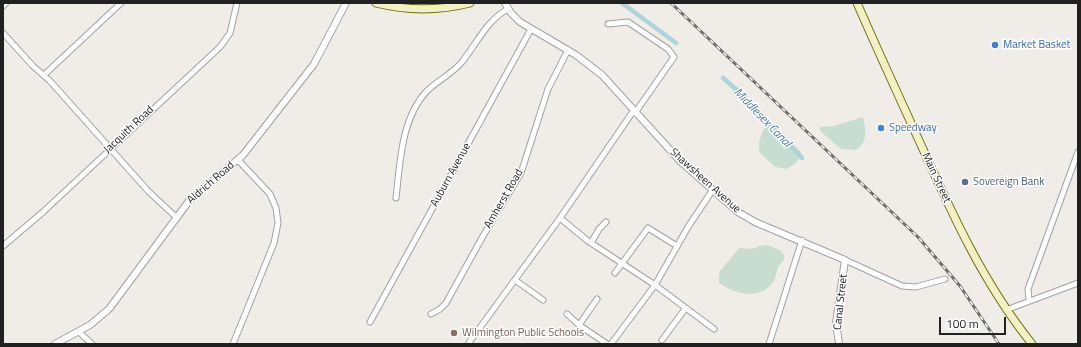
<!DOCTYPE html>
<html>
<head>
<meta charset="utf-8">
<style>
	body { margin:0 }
	#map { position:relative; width:1081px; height:347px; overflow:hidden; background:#f0ede9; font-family:"Titillium Web",sans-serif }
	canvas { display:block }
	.frame { position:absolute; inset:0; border:4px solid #212121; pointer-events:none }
	.scale { position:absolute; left:939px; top:317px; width:67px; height:18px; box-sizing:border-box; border:2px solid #212121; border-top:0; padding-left:5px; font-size:12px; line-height:14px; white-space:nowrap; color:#212121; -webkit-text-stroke:3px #fff; paint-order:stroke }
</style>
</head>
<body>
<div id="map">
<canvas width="1081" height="347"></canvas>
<div class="frame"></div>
<div class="scale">100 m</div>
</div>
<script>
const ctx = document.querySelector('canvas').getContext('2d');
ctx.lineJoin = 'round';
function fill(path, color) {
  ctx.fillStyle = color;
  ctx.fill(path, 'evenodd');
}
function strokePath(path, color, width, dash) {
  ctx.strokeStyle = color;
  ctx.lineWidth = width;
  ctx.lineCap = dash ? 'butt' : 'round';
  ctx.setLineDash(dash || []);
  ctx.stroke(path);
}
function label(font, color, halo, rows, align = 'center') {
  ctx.font = font + ' "Titillium Web",sans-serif';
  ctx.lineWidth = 3;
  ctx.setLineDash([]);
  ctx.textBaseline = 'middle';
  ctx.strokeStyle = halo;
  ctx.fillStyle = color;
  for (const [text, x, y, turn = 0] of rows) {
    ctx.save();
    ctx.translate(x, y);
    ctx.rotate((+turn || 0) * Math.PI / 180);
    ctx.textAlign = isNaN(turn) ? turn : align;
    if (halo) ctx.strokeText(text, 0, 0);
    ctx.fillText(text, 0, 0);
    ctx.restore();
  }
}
fill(new Path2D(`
	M863 117C866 130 868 144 855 150L841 149 820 131V127L834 126Z
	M767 126H776L801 152C801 161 793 165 786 169L775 167 760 153C757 145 761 131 767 126Z
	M767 245 780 250 784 255V260C774 269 779 273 773 282 761 301 734 294 719 283V274L720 271 739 248 752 249 759 246Z`), '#c8ddd1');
strokePath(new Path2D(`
	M622 3 676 43
	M723 78 744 96 802 158`), '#afd3d9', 4.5);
const minor = new Path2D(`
	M3 6 6 3
	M608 24 628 22 668 49 674 57 635 113
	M3 33 33 66 50 81 149 192 176 217
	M44 75 121 3
	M396 198C400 164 401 118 427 91 438 80 452 74 462 62 477 43 487 20 508 9
	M560 218 588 241 655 285 714 329
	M591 243 599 229 606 222
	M3 246 43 212 220 47 230 33 237 3
	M845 260 902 286 916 287 945 279
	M615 273 648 228 677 246
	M515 280 543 300
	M1029 300 1028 289 1078 152
	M1006 310 1078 283
	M431 314 440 309 446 303 483 236 521 173 548 89 568 50
	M567 314 579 325 607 344
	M370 322 531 29
	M579 325 597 299
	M79 332 92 344
	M662 340 685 309
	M233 344 274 243 278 223 276 208 270 194 238 160
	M468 344 560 218 634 110
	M611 344 655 285 688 227 712 191
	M769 344 802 240`);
const tertiary = new Path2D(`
	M505 3 511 13 520 22 576 55 602 75 681 162 738 212 755 222 845 260 836 322 839 344
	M55 344 90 325 109 309 189 201 243 155 314 64 346 3`);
const secondary = new Path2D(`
	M376 3C408 11 438 11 470 3
	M857 3C878 51 900 99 922 147 953 216 984 284 1032 344`);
strokePath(minor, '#a2a2a2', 7);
strokePath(tertiary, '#a2a2a2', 8);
strokePath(secondary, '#6e6e12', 9);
strokePath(minor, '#fff', 5);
strokePath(tertiary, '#fff', 6);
strokePath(secondary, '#f3f1c4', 7);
const rail = new Path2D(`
	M671 3 918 237 960 286 999 344`);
strokePath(rail, '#6f6f6f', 3);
strokePath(rail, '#fff', 1.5, [4.5]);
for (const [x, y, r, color] of [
	[995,45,4,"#3f7fe0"],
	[881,128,4,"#3f7fe0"],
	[965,182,4,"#5c6f8a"],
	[454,333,4,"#8d6e63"]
]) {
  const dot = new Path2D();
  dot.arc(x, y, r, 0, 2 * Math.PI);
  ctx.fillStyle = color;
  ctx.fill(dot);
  strokePath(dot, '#fff', 1.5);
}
label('11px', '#366cbe', '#fff', [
	["Market Basket",1003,45],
	["Speedway",889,128]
], 'left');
label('11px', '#212121', '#fff', [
	["Jacquith Road",129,130,-43],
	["Auburn Avenue",451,175,-61],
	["Main Street",936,178,65],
	["Shawsheen Avenue",705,181,42],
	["Aldrich Road",211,183,-41],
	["Amherst Road",504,199,-60],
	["Canal Street",841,302,-84]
]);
label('11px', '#4e5e75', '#fff', [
	["Sovereign Bank",973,182]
], 'left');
label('11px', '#785e54', '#fff', [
	["Wilmington Public Schools",462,333]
], 'left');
label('italic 12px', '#507b98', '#fff', [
	["Middlesex Canal",762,118,46]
]);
</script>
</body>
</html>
